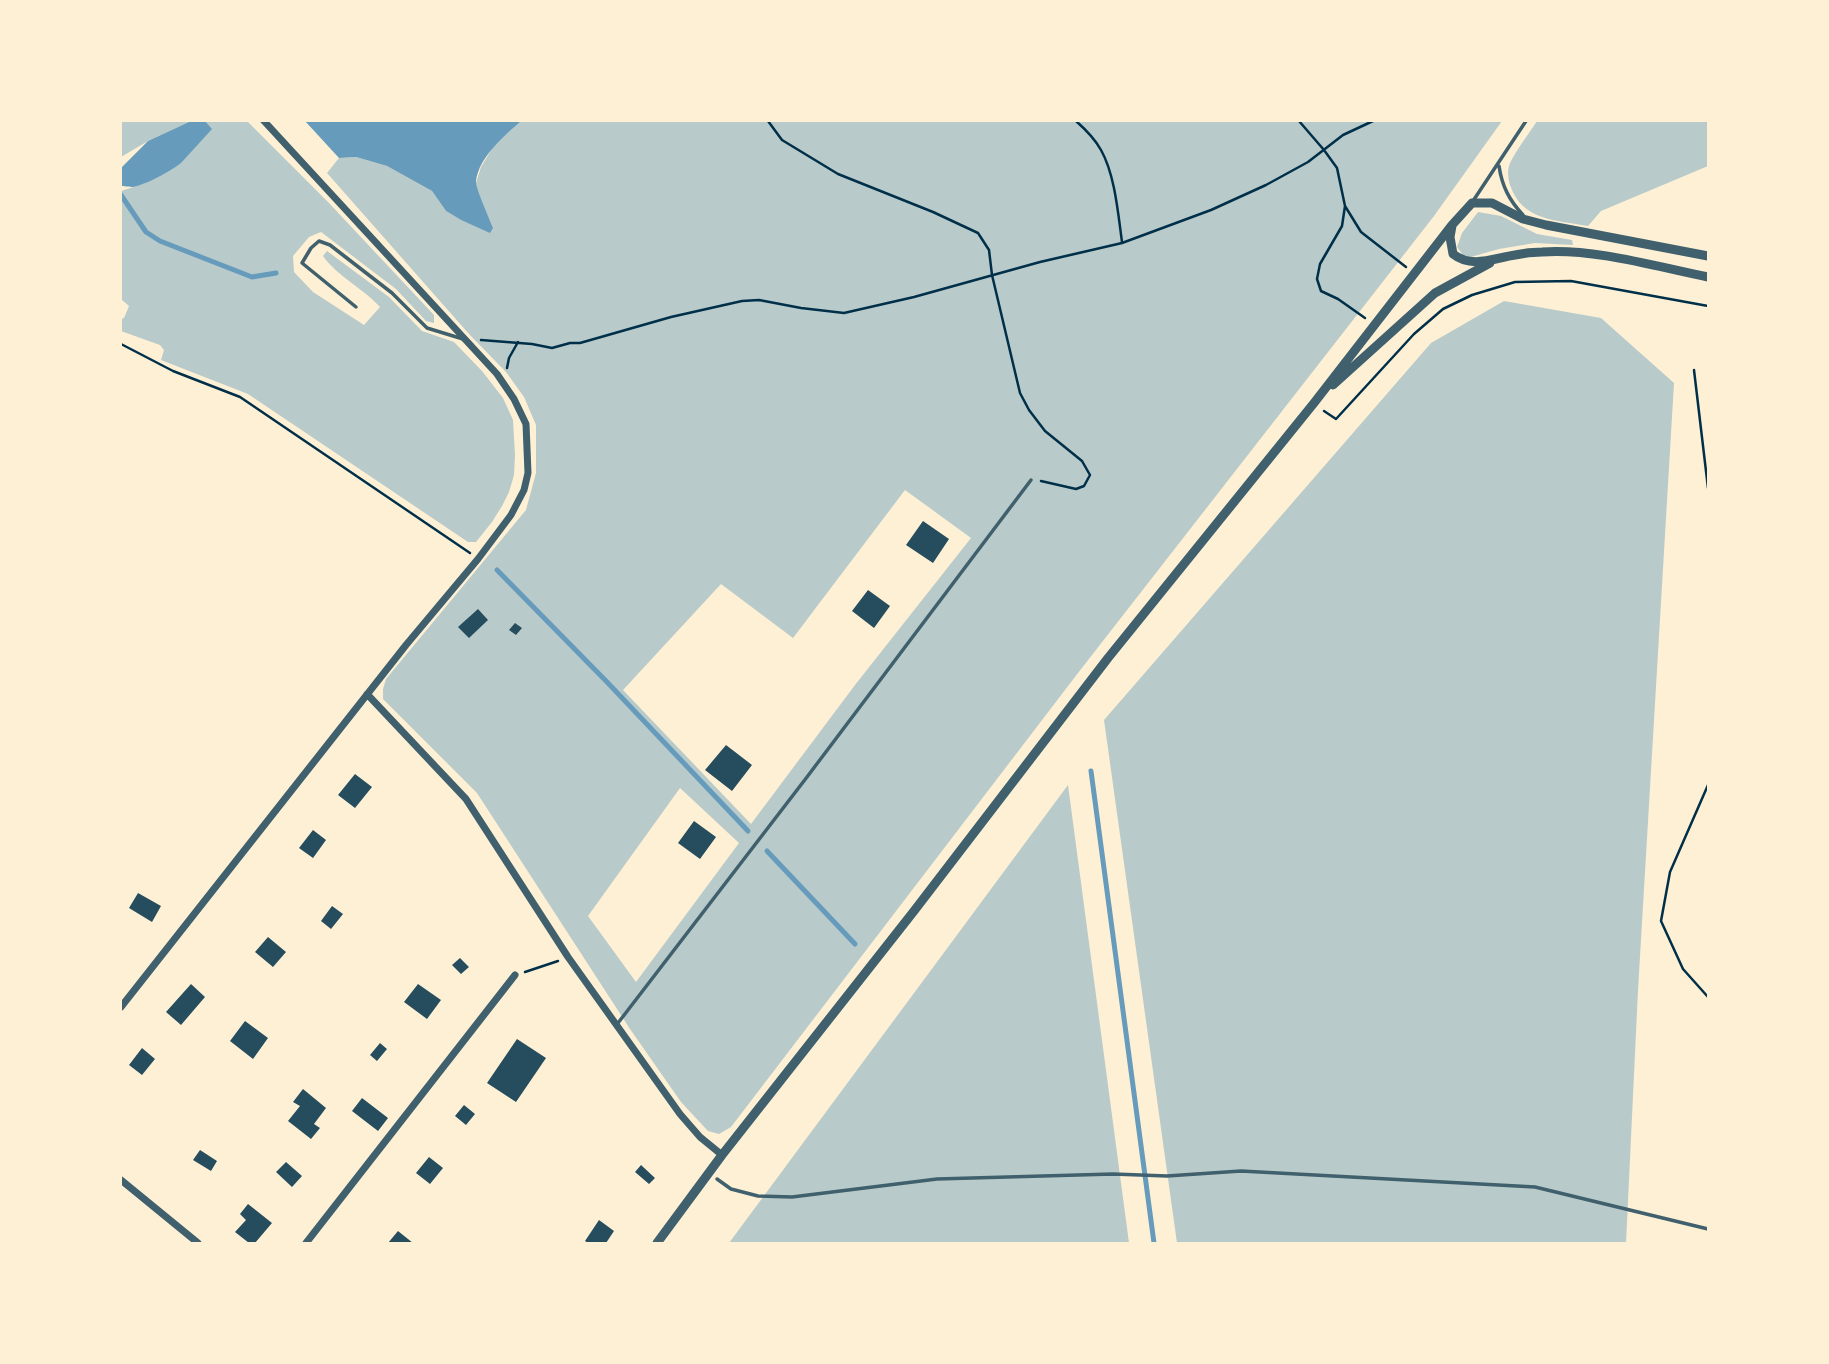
<!DOCTYPE html>
<html>
<head>
<meta charset="utf-8">
<style>
	body { margin:0 }
	#map { position:relative; width:1829px; height:1364px; overflow:hidden; background:#fdf0d5; font-family:"DM Sans",sans-serif }
	canvas { display:block }
	.frame { position:absolute; inset:0; border:122px solid #fdf0d5; pointer-events:none }
</style>
</head>
<body>
<div id="map">
<canvas width="1829" height="1364"></canvas>
<div class="frame"></div>
</div>
<script>
const ctx = document.querySelector('canvas').getContext('2d');
ctx.lineJoin = 'round';
function fill(path, color) {
  ctx.fillStyle = color;
  ctx.fill(path, 'evenodd');
}
function strokePath(path, color, width, dash) {
  ctx.strokeStyle = color;
  ctx.lineWidth = width;
  ctx.lineCap = dash ? 'butt' : 'round';
  ctx.setLineDash(dash || []);
  ctx.stroke(path);
}
fill(new Path2D(`
	M121 121H191L148 141 121 157Z
	M205 121H247L328 202 434 315V323L426 321 396 289 321 232 309 237 293 256 294 272 313 292 364 325 380 307C364 289 337 276 323 256L327 251 389 297 422 331 454 342 482 371 503 398 513 420 515 455 514 475 509 492 502 506 492 522 476 542H468L248 394 161 360 164 350 160 345 121 331V319L124 318 129 306 121 299V191L143 184 211 129Z
	M521 121H1502L1434 216 1078 673 731 1127 719 1134 708 1131 681 1102 630 1029 477 793 383 699V689L386 679 526 510 536 473V425L524 397 506 372 469 334 327 173 339 158 356 157 387 166 432 191 446 211 461 220 490 232 476 183 481 167 496 142ZM905 490 971 538 855 685 751 824 623 690 721 584 793 638ZM680 788 739 843 636 982 588 916Z
	M1537 121H1708V166L1601 211 1588 226C1556 220 1522 221 1510 185 1508 178 1507 170 1510 163 1517 149 1528 135 1537 121Z
	M1478 212 1501 216 1537 234 1572 240 1573 245 1535 243 1499 249 1467 258 1463 255 1457 247 1462 233Z
	M1504 301 1601 318 1674 383 1638 990 1626 1243H1177L1104 720 1431 343Z
	M1068 785 1129 1243H729Z`), '#b9caca');
fill(new Path2D(`
	M191 121H205L212 129 181 163C171 171 145 185 133 187 131 187 122 186 121 186V168L148 141Z
	M305 121H521C504 136 479 157 476 181 476 189 489 218 493 228L490 233 461 220 446 211 432 191 387 166 356 157 339 158Z`), '#669bbc');
strokePath(new Path2D(`
	M121 195 146 232 160 241 252 277 276 273
	M497 570 607 682 748 831
	M1091 771 1154 1243
	M767 851 855 944`), '#669bbc', 5);
fill(new Path2D(`
	M923 521 949 539 933 563 906 545Z
	M868 590 890 606 874 628 852 611Z
	M478 609 488 620 469 638 458 627Z
	M515 623 522 628 516 635 509 630Z
	M726 745 752 765 732 791 705 770Z
	M355 774 372 787 355 808 338 795Z
	M694 821 716 837 700 859 678 843Z
	M313 830 326 840 313 858 299 848Z
	M138 893 161 906 152 922 129 908Z
	M332 906 343 914 331 929 321 921Z
	M268 937 286 952 273 967 255 952Z
	M460 958 469 967 461 974 452 965Z
	M191 984 205 997 181 1025 166 1012Z
	M418 984 441 1000 427 1019 404 1002Z
	M245 1021 268 1038 253 1059 230 1041Z
	M517 1039 546 1058 516 1102 487 1083Z
	M380 1043 387 1049 377 1061 370 1055Z
	M142 1048 155 1059 142 1075 129 1065Z
	M303 1089 326 1108 314 1124 320 1128 311 1139 288 1121 300 1106 293 1102Z
	M362 1098 388 1118 378 1131 352 1111Z
	M464 1105 475 1114 466 1125 455 1116Z
	M200 1150 217 1161 211 1171 193 1160Z
	M429 1157 443 1168 430 1184 416 1173Z
	M286 1162 302 1176 292 1187 276 1172Z
	M641 1165 655 1178 649 1184 635 1172Z
	M248 1204 272 1223 255 1243H249L235 1232 246 1220 240 1214Z
	M599 1220 614 1231 606 1243H588L585 1241Z
	M398 1231 413 1243H388Z`), '#264d5e');
strokePath(new Path2D(`
	M768 121 782 140 838 174 933 212 978 233 989 250 992 275 1020 393 1029 410 1045 431 1082 461 1090 475 1084 486 1076 489 1041 481
	M1076 121C1085 129 1095 139 1101 150 1115 175 1118 213 1122 242
	M1299 121 1324 150 1337 168 1345 206 1361 232 1406 267
	M1345 206 1342 226 1320 264 1317 279 1321 291 1338 299 1365 318
	M481 340 532 344 552 348 570 343H580L671 317 742 301 759 300 801 308 844 313 914 297 1040 262 1122 243 1211 210 1266 185 1308 162 1343 135 1373 121
	M121 344 173 371 240 397 470 553
	M507 368 509 358 518 342
	M1694 370 1708 488
	M1324 411 1336 419 1414 334 1443 309 1472 295 1515 282 1571 281 1708 306
	M1708 785 1670 872 1661 921 1683 969 1708 997
	M525 972 558 961`), '#003049', 2.5);
strokePath(new Path2D(`
	M1499 166C1502 186 1509 200 1523 215
	M1473 201 1526 121
	M356 307 302 263 311 248 319 241 330 245 392 293 427 328 463 339
	M618 1023 807 777 1031 480
	M717 1179 731 1189 758 1196 792 1197 937 1179 1113 1174 1167 1176 1241 1171 1535 1187 1708 1229`), '#3f606c', 3.5);
strokePath(new Path2D(`
	M367 694 466 799 568 957 680 1114 700 1137 722 1155
	M121 1007 406 645 478 559 511 515 524 490 528 473 526 424 514 399 497 374 264 121
	M121 1180 198 1243
	M306 1243 515 975`), '#3f606c', 7);
strokePath(new Path2D(`
	M1452 226 1450 237 1453 254C1472 269 1494 258 1515 255 1524 253 1533 252 1542 252 1593 248 1658 267 1708 277
	M1333 385 1435 293 1490 263
	M657 1243 722 1155 914 911 1108 658 1314 403 1452 225 1472 203H1492L1523 219 1546 225 1708 256`), '#3f606c', 9);
</script>
</body>
</html>
